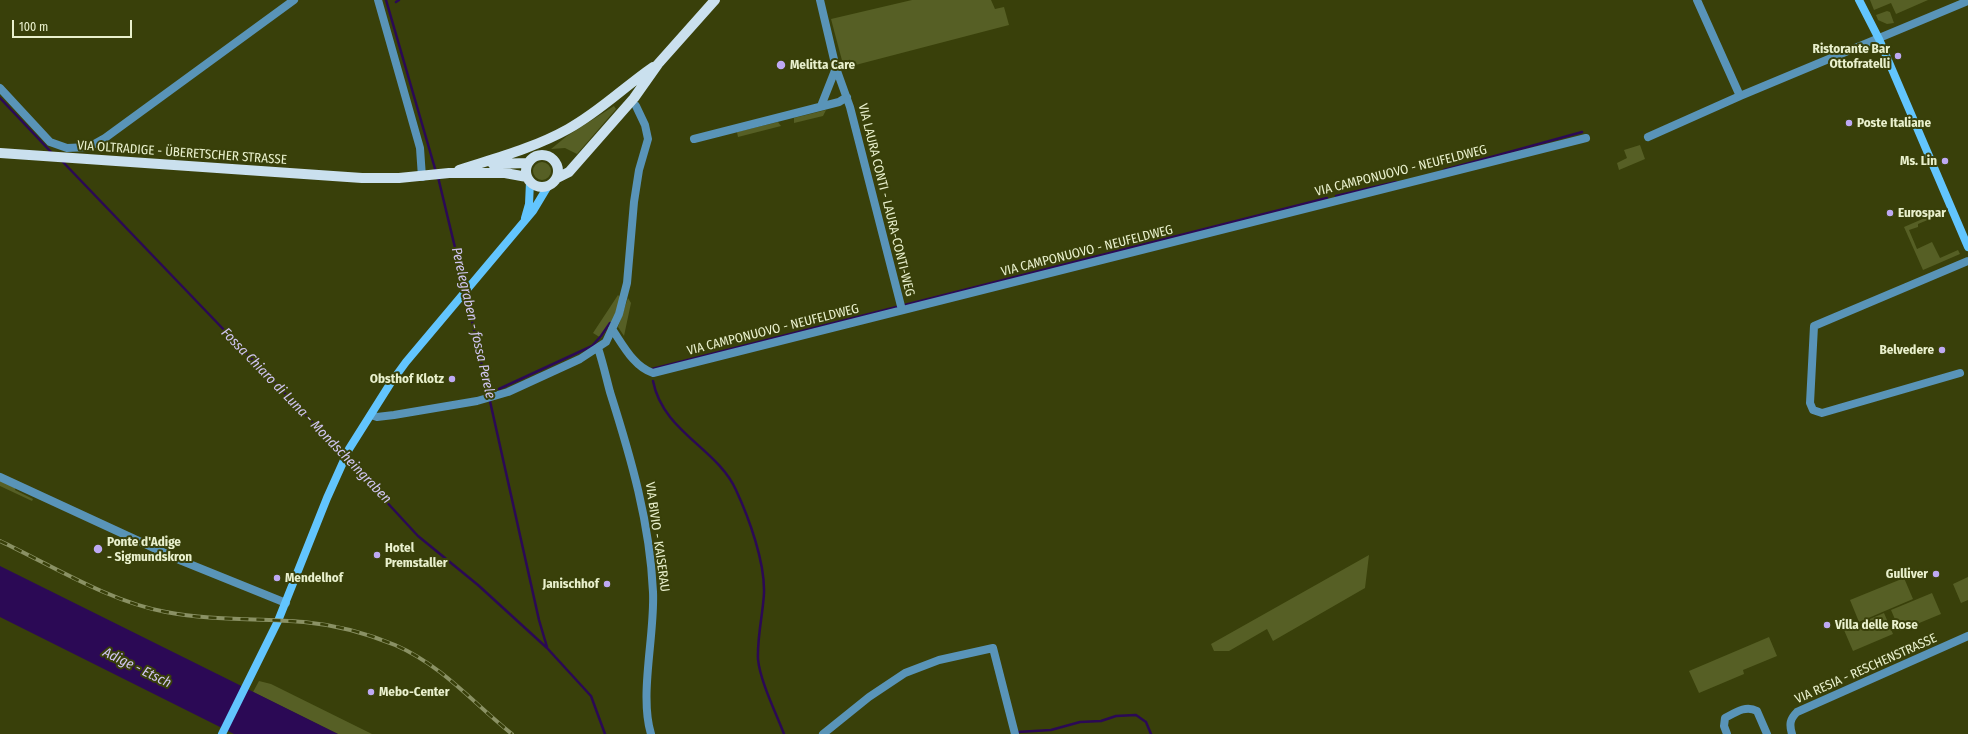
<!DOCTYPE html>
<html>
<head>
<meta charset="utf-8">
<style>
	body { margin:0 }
	#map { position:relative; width:1968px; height:734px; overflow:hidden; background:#39400a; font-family:"Fira Sans Condensed",sans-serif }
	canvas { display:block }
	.scale { position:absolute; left:12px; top:20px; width:120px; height:18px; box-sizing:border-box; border:2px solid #e9f0cd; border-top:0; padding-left:5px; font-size:12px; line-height:14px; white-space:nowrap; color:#e9f0cd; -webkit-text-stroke:3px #39400a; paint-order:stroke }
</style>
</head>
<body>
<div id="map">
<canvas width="1968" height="734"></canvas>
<div class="scale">100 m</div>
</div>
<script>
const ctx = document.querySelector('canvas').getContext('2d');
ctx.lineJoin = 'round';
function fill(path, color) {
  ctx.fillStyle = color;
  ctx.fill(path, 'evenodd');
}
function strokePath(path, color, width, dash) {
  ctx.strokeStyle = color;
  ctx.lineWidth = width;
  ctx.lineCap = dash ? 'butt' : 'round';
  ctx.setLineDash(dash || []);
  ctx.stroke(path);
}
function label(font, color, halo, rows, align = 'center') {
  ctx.font = font + ' "Fira Sans Condensed",sans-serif';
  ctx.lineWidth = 4;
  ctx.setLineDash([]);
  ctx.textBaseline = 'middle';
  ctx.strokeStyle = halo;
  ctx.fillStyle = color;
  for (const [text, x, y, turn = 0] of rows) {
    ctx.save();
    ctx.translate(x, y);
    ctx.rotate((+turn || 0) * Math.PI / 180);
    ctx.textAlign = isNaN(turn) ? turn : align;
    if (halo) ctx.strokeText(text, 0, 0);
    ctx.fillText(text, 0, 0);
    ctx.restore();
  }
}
fill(new Path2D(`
	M912 0H991L995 9 1004 7 1009 25 844 68 831 19Z
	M1870 0H1928L1896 14 1891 3 1874 10Z
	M1887 11 1890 12 1894 23 1887 24 1878 20 1876 15Z
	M614 106 616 109 577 154 565 148 551 149 567 136Z
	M826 110 823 116 794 123V118Z
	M778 122 781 126 738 137 737 132Z
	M1640 145 1645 159 1619 170 1617 163 1627 158 1624 150Z
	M533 171a9 9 0 1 1 18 0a9 9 0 1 1-18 0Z
	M1941 211 1942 214 1918 224V227L1909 230 1917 249 1932 242 1940 258 1958 250 1960 254 1923 270 1904 227Z
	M618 295 622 299 611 328H608L601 338 593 333Z
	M628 298 631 303 624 336 618 327Z
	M0 478 16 486 15 490 33 499 32 501 0 486Z
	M1369 555 1365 588 1273 641 1267 629 1229 651H1214L1211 644Z
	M1968 577V600L1961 603 1953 584Z
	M1904 578 1913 599 1859 622 1850 600Z
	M1932 593 1941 614 1900 631 1891 610Z
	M1884 613 1893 634 1853 651 1844 630Z
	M1769 637 1777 656 1743 670 1744 674 1699 693 1689 671Z
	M259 681 271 684 372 734H338L253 692Z`), '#565f25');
fill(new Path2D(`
	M0 566 338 734H234L0 617Z`), '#2b0955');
strokePath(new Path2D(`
	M386 0 436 172
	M396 2 399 0
	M0 98 52 153
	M62 161 344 455
	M1444 170 1582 132
	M438 177 465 289
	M1336 196 1396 182
	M466 294 539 620 547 647
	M652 369 1327 198
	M653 381C663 432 717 448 736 490 749 518 765 562 764 593 763 614 757 637 758 659 760 681 776 713 784 734
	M499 389 592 346 601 336 610 323
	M347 459 418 536 478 585 547 648 591 696 605 734
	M1017 732 1051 730 1080 722 1101 721 1116 716 1136 715 1146 722 1151 734`), '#2b0955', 2.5);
strokePath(new Path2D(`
	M378 0 420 148 422 177
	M820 0 836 68 850 107 902 310
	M1697 0 1740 96
	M0 88 50 142 67 148 89 147 105 138 294 0
	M821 106 836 68
	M1648 137 1740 96 1968 1
	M694 139 839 102 847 97
	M612 329C623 345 634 367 653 373L1586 138
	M598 348C603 363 606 377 610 392 631 458 650 523 653 592 655 635 639 695 651 734
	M1960 373 1822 413 1813 410 1810 403 1814 326 1968 261
	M371 415 377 417 394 415 477 401 508 392 580 359 606 342 619 314 627 283 634 202 639 170 648 139 645 125 636 106
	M0 477 182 561 286 603
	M823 734 869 697 905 673 939 660 993 648 1015 734
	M1727 734 1724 726 1725 718C1736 712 1746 705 1757 711L1767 734
	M1792 734C1789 724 1790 719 1797 712L1968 636`), '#5994b8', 8);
strokePath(new Path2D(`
	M1859 0 1879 39 1968 247
	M525 218 529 204 530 182
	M222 734 278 621 327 498 349 449 390 384 406 362 533 211 548 186`), '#62c5fe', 8);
strokePath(new Path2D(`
	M0 153 362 178H399L449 173H505L527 177
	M526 171a16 16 0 1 1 32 0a16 16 0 1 1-32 0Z
	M493 164 528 163
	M459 170C496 158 534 148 568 129 599 112 624 87 653 67
	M557 178 569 172 634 98 658 64 715 0`), '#cae0ee', 10);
const rail = new Path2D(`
	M0 541C51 565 110 602 166 612 212 621 258 618 304 622 336 625 366 633 395 645 443 666 473 703 512 734`);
strokePath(rail, '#8a9164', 4);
strokePath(rail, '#39400a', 2.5, [8]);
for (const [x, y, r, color] of [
	[1898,56,4,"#bea9f4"],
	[781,65,5,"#bea9f4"],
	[1849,123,4,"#bea9f4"],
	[1945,161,4,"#bea9f4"],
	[1890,213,4,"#bea9f4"],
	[1942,350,4,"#bea9f4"],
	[452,379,4,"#bea9f4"],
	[98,549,5,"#bea9f4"],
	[377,555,4,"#bea9f4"],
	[1936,574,4,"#bea9f4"],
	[277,578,4,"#bea9f4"],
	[607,584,4,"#bea9f4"],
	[1827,625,4,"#bea9f4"],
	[371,692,4,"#bea9f4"]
]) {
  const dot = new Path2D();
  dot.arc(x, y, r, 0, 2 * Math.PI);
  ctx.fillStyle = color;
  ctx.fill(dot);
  strokePath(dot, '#39400a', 1.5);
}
label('bold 13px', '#e9f0cd', '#39400a', [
	["Ristorante Bar",1890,49,"right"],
	["Ottofratelli",1890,64,"right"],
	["Melitta Care",790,65],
	["Poste Italiane",1857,123],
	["Ms. Lin",1937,161,"right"],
	["Eurospar",1898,213],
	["Belvedere",1934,350,"right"],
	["Obsthof Klotz",444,379,"right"],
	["Ponte d'Adige",107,542],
	["- Sigmundskron",107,557],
	["Hotel",385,548],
	["Premstaller",385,563],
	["Gulliver",1928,574,"right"],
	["Mendelhof",285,578],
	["Janischhof",599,584,"right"],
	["Villa delle Rose",1835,625],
	["Mebo-Center",379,692]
], 'left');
label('13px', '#e9f0cd', '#39400a', [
	["VIA OLTRADIGE - ÜBERETSCHER STRASSE",182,153,4],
	["VIA CAMPONUOVO - NEUFELDWEG",1401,171,-14],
	["VIA LAURA CONTI - LAURA-CONTI-WEG",886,200,76],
	["VIA CAMPONUOVO - NEUFELDWEG",1087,251,-14],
	["VIA CAMPONUOVO - NEUFELDWEG",773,330,-14],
	["VIA BIVIO - KAISERAU",657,537,82],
	["VIA RESIA - RESCHENSTRASSE",1866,669,-24]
]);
label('italic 14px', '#d0c5f0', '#39400a', [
	["Perelegraben - fossa Perele",473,323,77],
	["Fossa Chiaro di Luna - Mondscheingraben",306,416,46],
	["Adige - Etsch",137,668,26]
]);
</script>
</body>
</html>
